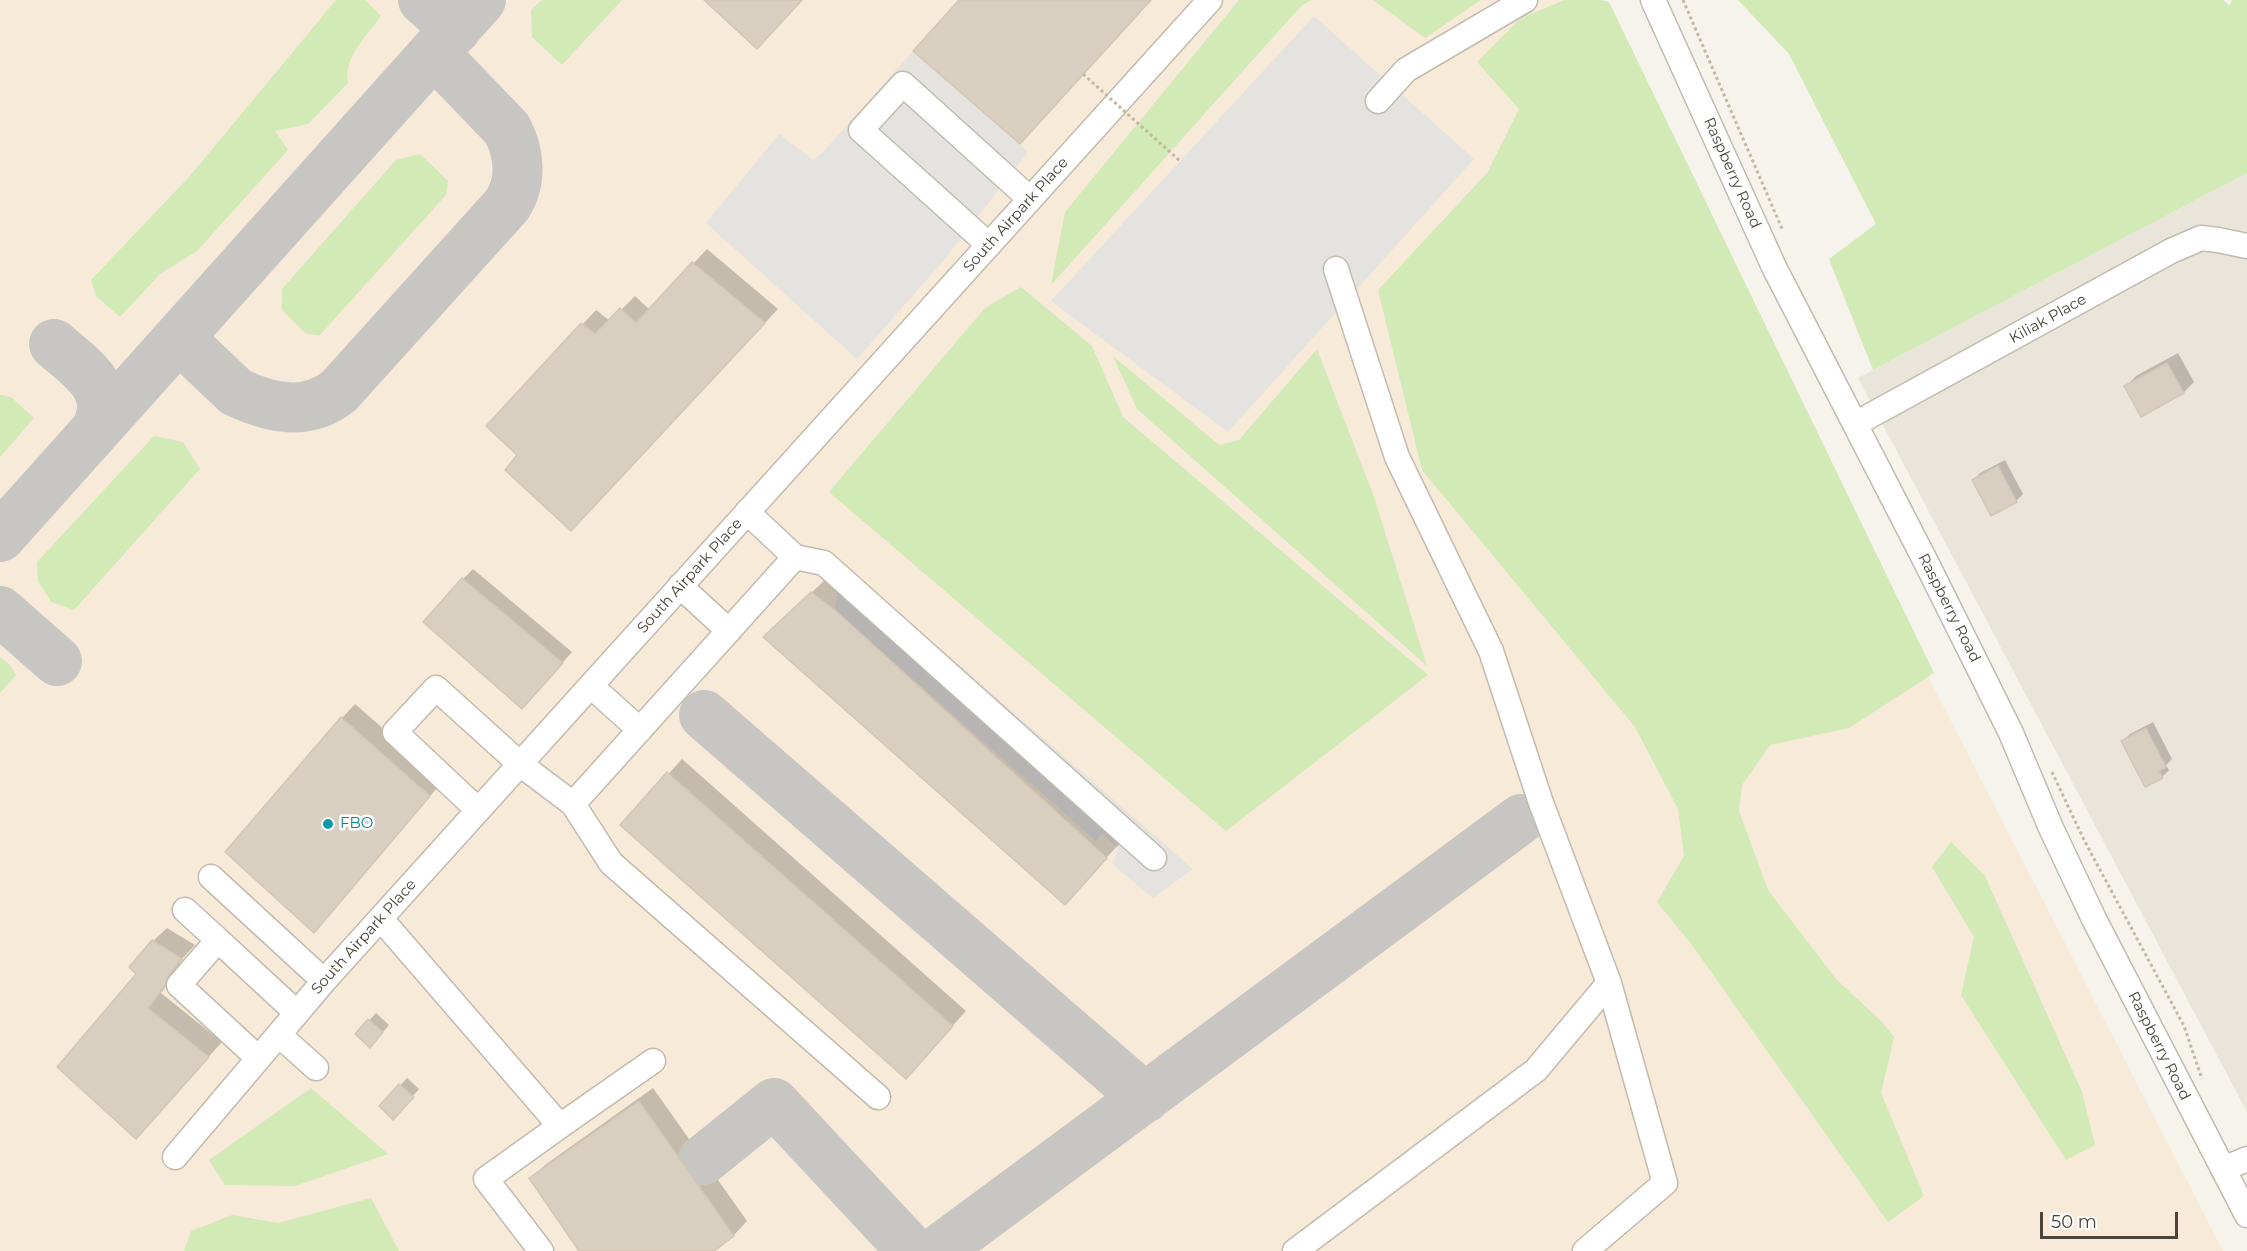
<!DOCTYPE html>
<html>
<head>
<meta charset="utf-8">
<style>
	body { margin:0 }
	#map { position:relative; width:2247px; height:1251px; overflow:hidden; background:#f6f3ec; font-family:Montserrat,sans-serif }
	canvas { display:block }
	.scale { position:absolute; left:2040px; top:1212px; width:138px; height:27px; box-sizing:border-box; border:3px solid #4b4439; border-top:0; padding-left:8px; font-size:18px; line-height:21px; white-space:nowrap; color:#4b4439; -webkit-text-stroke:4px #fff; paint-order:stroke }
</style>
</head>
<body>
<div id="map">
<canvas width="2247" height="1251"></canvas>
<div class="scale">50 m</div>
</div>
<script>
const ctx = document.querySelector('canvas').getContext('2d');
ctx.lineJoin = 'round';
function fill(path, color) {
  ctx.fillStyle = color;
  ctx.fill(path, 'evenodd');
}
function strokePath(path, color, width, dash) {
  ctx.strokeStyle = color;
  ctx.lineWidth = width;
  ctx.lineCap = dash ? 'butt' : 'round';
  ctx.setLineDash(dash || []);
  ctx.stroke(path);
}
function label(font, color, halo, rows, align = 'center') {
  ctx.font = font + ' Montserrat,sans-serif';
  ctx.lineWidth = 5;
  ctx.setLineDash([]);
  ctx.textBaseline = 'middle';
  ctx.strokeStyle = halo;
  ctx.fillStyle = color;
  for (const [text, x, y, turn = 0] of rows) {
    ctx.save();
    ctx.translate(x, y);
    ctx.rotate((+turn || 0) * Math.PI / 180);
    ctx.textAlign = isNaN(turn) ? turn : align;
    if (halo) ctx.strokeText(text, 0, 0);
    ctx.fillText(text, 0, 0);
    ctx.restore();
  }
}
fill(new Path2D(`
	M2247 173V1112L1858 378Z`), '#eae5da');
fill(new Path2D(`
	M0 0H1581L2223 1251H0Z`), '#f7ead8');
fill(new Path2D(`
	M336 0H365L381 16C367 36 343 57 348 83L308 124 275 131 288 150 197 251 160 274 120 317 96 296 91 280 189 177Z
	M542 0H622L562 65 532 37 531 10Z
	M1239 0H1312L1302 5 1051 285 1065 212Z
	M1373 0H1481L1425 38Z
	M1565 0H1601L1609 2 1934 673 1849 728 1770 745 1742 785 1739 811 1768 890 1836 979 1882 1022 1894 1037 1881 1093 1924 1196 1888 1222 1692 945 1657 902 1684 856 1678 809 1635 727 1422 470 1378 290 1487 173 1519 109 1477 62 1522 17Z
	M1738 0H2223L2229 5 2232 0H2247V173L1873 370 1829 259 1876 224 1789 54Z
	M420 154 448 181 446 195 320 335 306 334 282 310V289L396 160Z
	M1021 287 1092 346 1123 417 1428 675 1226 831 829 492 985 308Z
	M1317 349 1373 494 1427 666 1137 409 1113 356 1219 445 1239 440Z
	M0 395 11 397 34 418 0 457Z
	M154 436 183 442 200 469 74 610 51 602 38 581 37 562Z
	M0 657 10 665 16 675 0 693Z
	M1951 842 1985 876 2082 1092 2095 1145 2066 1160 1961 995 1974 937 1932 867Z
	M311 1088 388 1154 295 1186 225 1185 209 1160Z
	M371 1198 399 1251H184L191 1231 232 1215 278 1223Z`), '#d2eab5');
fill(new Path2D(`
	M1314 16 1474 159 1228 432 1051 301Z
	M913 51 1028 152 944 260 857 359 706 223 779 134 813 160 824 151Z
	M840 561 1193 869 1153 898 1112 864 1119 849 1102 834 1096 841 835 610Z`), '#e5e3e0');
fill(new Path2D(`
	M707 249 778 309 585 515 488 426 596 310 610 321 635 296 650 310Z
	M2178 353 2194 382 2184 392 2126 387 2136 376Z
	M2005 460 2023 494 2016 501 1992 514 1974 480 1980 473Z
	M473 569 572 652 533 696 463 579Z
	M826 579 849 596 1120 843 1065 903 779 623Z
	M355 704 443 781 314 931 342 718Z
	M2153 722 2172 759 2166 765 2169 770 2162 777 2123 741 2130 734Z
	M682 759 966 1011 906 1077 622 825Z
	M167 928 195 945 181 960 178 970 161 993 222 1042 150 1123 138 974 153 941Z
	M376 1013 389 1025 377 1039 357 1034Z
	M407 1078 419 1089 400 1111 381 1106Z
	M653 1088 747 1221 734 1235 711 1251H581L531 1179 545 1165Z`), '#0003');
strokePath(new Path2D(`
	M423 0 456 29
	M179 338 236 392C270 408 307 417 339 391L507 205C522 182 520 153 507 129L434 53
	M54 344C82 369 116 388 96 430
	M0 537 481 0
	M0 611 57 661
	M704 715 1145 1098
	M703 1160 774 1103 912 1251
	M937 1251 1521 819`), '#c8c6c3', 50);
const building = new Path2D(`
	M704 0H802L757 49Z
	M959 0H1151L1020 144 913 51Z
	M692 262 765 323 571 531 505 470 517 455 486 426 581 323 595 334 620 308 636 323Z
	M2167 363 2184 393 2141 417 2124 386Z
	M1998 466 2017 502 1991 516 1972 480Z
	M462 578 563 663 522 709 423 622Z
	M811 592 835 610 1107 858 1065 905 763 637Z
	M341 717 430 796 314 933 225 852Z
	M2146 728 2166 767 2159 771 2163 778 2145 787 2121 741Z
	M667 772 953 1026 906 1079 620 825Z
	M152 940 182 959 168 976 165 986 148 1008 209 1057 136 1139 57 1067 136 974 129 967Z
	M368 1019 383 1032 370 1048 355 1034Z
	M399 1084 414 1097 393 1120 379 1106Z
	M639 1101 734 1236 714 1251H579L529 1178Z`);
fill(building, '#d8cfc1');
strokePath(building, '#d3c7b4', 1.5);
const minor = new Path2D(`
	M1653 0 1774 267 1927 564 2011 733 2051 828 2094 919 2247 1215
	M1378 101 1406 70 1525 0
	M989 245 861 130 903 84 1030 199
	M1336 269 1397 457 1491 651 1540 800 1609 983 1665 1183 1585 1251
	M1855 424 2171 251 2201 238 2218 240 2247 246
	M747 512 795 557
	M680 586 729 631
	M591 686 640 730
	M478 810 395 732 436 688 520 764 573 804
	M211 877 324 981
	M185 910 218 940
	M381 919 560 1126 653 1061
	M279 1035 316 1068
	M258 1058 179 985 218 940 297 1013
	M878 1097 611 863 573 804 795 557 824 563 1154 858
	M175 1157 324 981 1210 0
	M2223 1169 2247 1159
	M541 1251 486 1179 560 1126
	M1295 1251 1536 1070 1609 983`);
strokePath(minor, '#c2bbae', 27);
strokePath(new Path2D(`
	M1683 0 1783 231
	M2052 772 2084 840 2184 1026 2202 1079`), '#c4b79f', 3, [3, 3]);
strokePath(minor, '#fff', 24);
strokePath(new Path2D(`
	M1083 74 1180 161`), '#c4b79f', 3, [3, 3]);
for (const [x, y, r, color] of [
	[328,824,6,"#0f9aa8"]
]) {
  const dot = new Path2D();
  dot.arc(x, y, r, 0, 2 * Math.PI);
  ctx.fillStyle = color;
  ctx.fill(dot);
  strokePath(dot, '#fff', 2);
}
label('15px', '#4b4439', '#fff', [
	["Raspberry Road",1732,173,66],
	["South Airpark Place",1016,215,-48],
	["Kiliak Place",2048,319,-29],
	["South Airpark Place",690,576,-48],
	["Raspberry Road",1949,608,63],
	["South Airpark Place",364,937,-48],
	["Raspberry Road",2159,1046,63]
]);
label('15px', '#0d838f', '#fff', [
	["FBO",340,824]
], 'left');
</script>
</body>
</html>
